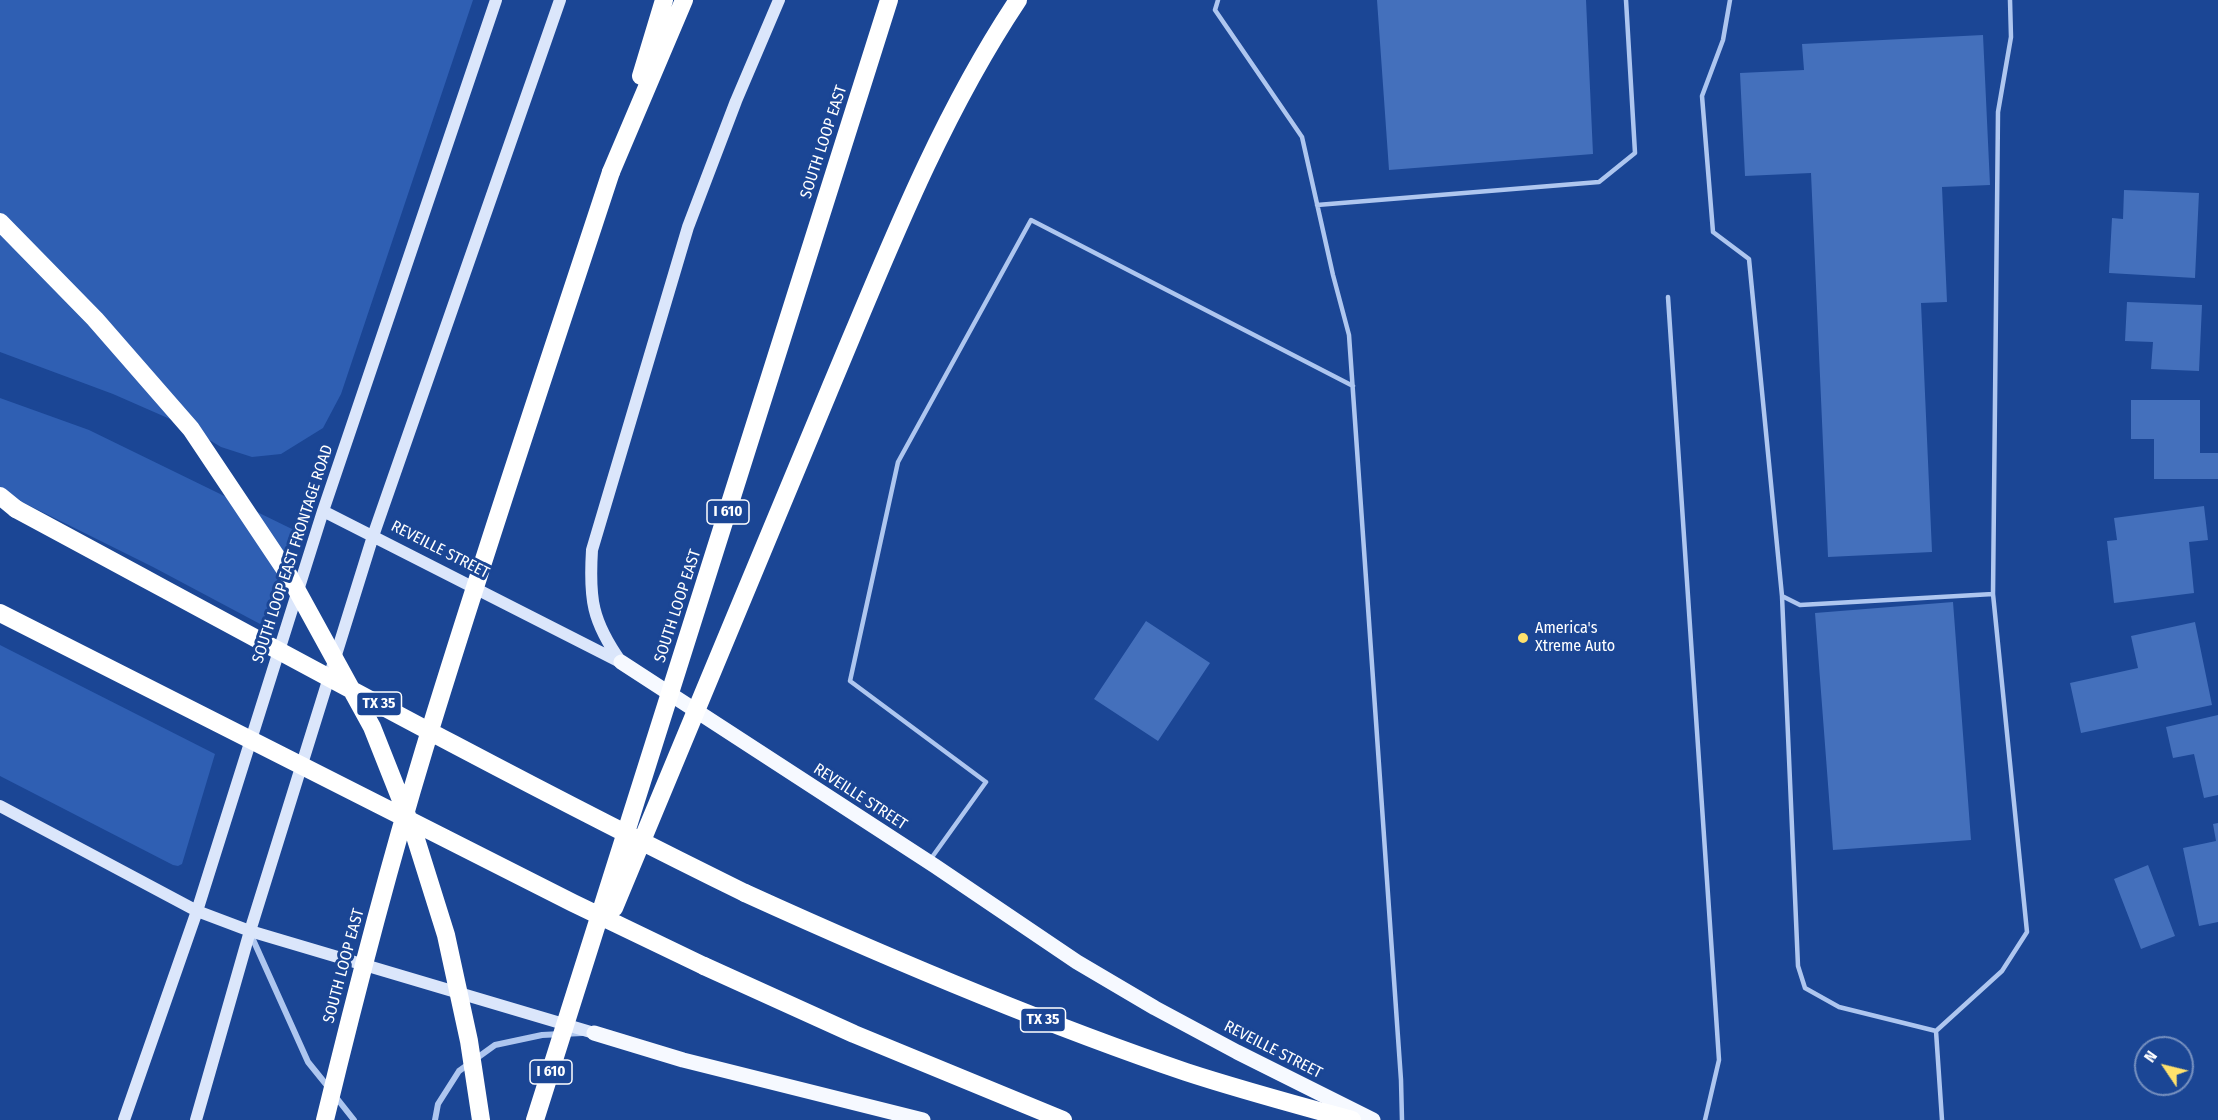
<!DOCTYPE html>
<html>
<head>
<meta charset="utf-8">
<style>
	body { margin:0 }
	#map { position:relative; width:2218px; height:1120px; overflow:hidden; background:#1b4695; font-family:"Fira Sans Condensed",sans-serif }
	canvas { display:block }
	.north { position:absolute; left:2134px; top:1036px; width:60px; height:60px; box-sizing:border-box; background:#1b4695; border:2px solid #7690bf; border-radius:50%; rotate:305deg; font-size:16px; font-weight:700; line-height:24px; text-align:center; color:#fff }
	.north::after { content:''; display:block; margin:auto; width:21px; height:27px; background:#ffe16c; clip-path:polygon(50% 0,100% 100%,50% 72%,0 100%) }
</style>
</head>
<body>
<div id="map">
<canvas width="2218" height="1120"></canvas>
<div class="north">N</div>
</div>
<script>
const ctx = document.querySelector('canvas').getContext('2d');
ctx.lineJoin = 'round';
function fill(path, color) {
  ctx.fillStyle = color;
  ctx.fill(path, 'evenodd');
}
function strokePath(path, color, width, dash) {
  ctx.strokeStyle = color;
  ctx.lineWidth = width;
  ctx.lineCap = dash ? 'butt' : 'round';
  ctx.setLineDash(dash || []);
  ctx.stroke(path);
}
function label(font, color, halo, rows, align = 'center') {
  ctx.font = font + ' "Fira Sans Condensed",sans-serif';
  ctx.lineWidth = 6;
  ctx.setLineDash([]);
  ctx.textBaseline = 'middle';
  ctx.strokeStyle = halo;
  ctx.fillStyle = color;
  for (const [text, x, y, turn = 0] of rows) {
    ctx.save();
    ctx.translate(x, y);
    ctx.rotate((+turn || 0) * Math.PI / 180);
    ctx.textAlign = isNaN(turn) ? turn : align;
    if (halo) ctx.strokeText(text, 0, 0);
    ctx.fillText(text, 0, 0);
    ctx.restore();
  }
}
fill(new Path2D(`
	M0 0H473L341 394 323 428 281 454 252 457 221 447 186 426 113 394 0 352Z
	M0 398 89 430 294 530 262 625 153 567 0 491Z
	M0 645 215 754 182 864 178 866 173 865 0 776Z`), '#2f5fb3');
fill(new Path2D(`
	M1377 0H1586L1593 154 1389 170Z
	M1983 35 1990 185 1942 187 1947 302 1921 303 1932 552 1828 557 1811 173 1745 176 1740 73 1804 70 1802 44Z
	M2124 190 2199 193 2195 278 2109 273 2112 218 2123 219Z
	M2127 302 2202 305 2199 371 2151 369 2153 342 2125 341Z
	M2131 400H2200V453H2218V479H2154V439H2131Z
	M2204 506 2208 540 2189 542 2194 593 2114 603 2107 541 2117 540 2114 518Z
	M1953 602 1971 840 1833 850 1815 613Z
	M1146 621 1210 663 1158 741 1094 699Z
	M2195 622 2212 705 2081 733 2070 683 2138 668 2131 636Z
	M2218 715V795L2204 798 2194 754 2173 758 2166 727Z
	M2218 823V922L2199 926 2183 848 2216 841 2213 824Z
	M2148 865 2175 936 2141 949 2114 879Z`), '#4470bc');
strokePath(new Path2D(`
	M1218 0 1215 10 1302 137 1333 275 1349 335 1401 1080 1402 1120
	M1730 0 1723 40 1702 96 1713 232 1749 259 1782 596 1800 605 1993 594
	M1317 205 1599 182 1635 153 1626 0
	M1668 297 1719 1060 1705 1120
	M1782 596 1798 966 1805 988 1839 1007 1936 1031
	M930 860 986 782 850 681 898 462 1031 220 1353 386
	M1936 1031 2002 971 2027 932 1993 594 1998 112 2011 37 2010 0
	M1936 1031 1942 1120`), '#aec6ef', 4.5);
strokePath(new Path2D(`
	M251 935 308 1062 329 1088
	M335 1096 354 1120
	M435 1120 438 1104 459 1071 495 1045 542 1035 582 1033`), '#aec6ef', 6);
strokePath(new Path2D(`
	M323 511 620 662
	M621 662C592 621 589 599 592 550L688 227 736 101 779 0
	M0 806 197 911 250 931 594 1033
	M124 1120 197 911 323 511 496 0
	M196 1120 250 931 373 536 560 0`), '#dbe6fb', 12);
strokePath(new Path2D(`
	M621 662 935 866 1077 962 1155 1008 1237 1052 1373 1120
	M594 1033 683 1060 923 1120`), '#f6f9ff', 15);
strokePath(new Path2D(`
	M641 76 664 0
	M611 172 684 0
	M0 496 16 509
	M745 893C890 959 1036 1021 1186 1072 1241 1090 1297 1105 1352 1120
	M704 966 854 1034 1063 1120`), '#fff', 18);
strokePath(new Path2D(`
	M0 222 95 319 191 429 288 574 372 727 414 833 446 935 469 1041 481 1120
	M16 509C258 639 498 772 745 893
	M0 613 573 903 704 966
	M614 908C685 735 757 563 829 391 885 258 938 120 1018 0
	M325 1120C355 996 387 872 424 750 483 556 548 364 611 172
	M535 1120 889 0`), '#fff', 18);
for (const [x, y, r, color] of [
	[1523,638,6,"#ffe16c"]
]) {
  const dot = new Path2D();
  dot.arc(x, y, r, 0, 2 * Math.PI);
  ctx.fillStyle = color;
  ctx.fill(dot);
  strokePath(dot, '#1b4695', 2);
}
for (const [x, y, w] of [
	[728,512,42],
	[379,704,45],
	[1043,1020,45],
	[551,1072,42]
]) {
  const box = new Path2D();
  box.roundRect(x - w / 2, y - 12, w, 24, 4.5);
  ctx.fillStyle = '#1b4695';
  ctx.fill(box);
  strokePath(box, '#fff', 1.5);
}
label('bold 15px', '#fff', null, [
	["I 610",728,512],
	["TX 35",379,704],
	["TX 35",1043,1020],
	["I 610",551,1072]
]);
label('16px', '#fff', '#1b4695', [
	["SOUTH LOOP EAST",824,142,-72],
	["REVEILLE STREET",440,550,27],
	["SOUTH LOOP EAST FRONTAGE ROAD",293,554,-72],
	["SOUTH LOOP EAST",678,606,-72],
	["REVEILLE STREET",860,797,33],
	["SOUTH LOOP EAST",344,966,-75],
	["REVEILLE STREET",1273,1050,27]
]);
label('16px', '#fff', '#1b4695', [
	["America's",1535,629],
	["Xtreme Auto",1535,647]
], 'left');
</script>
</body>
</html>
